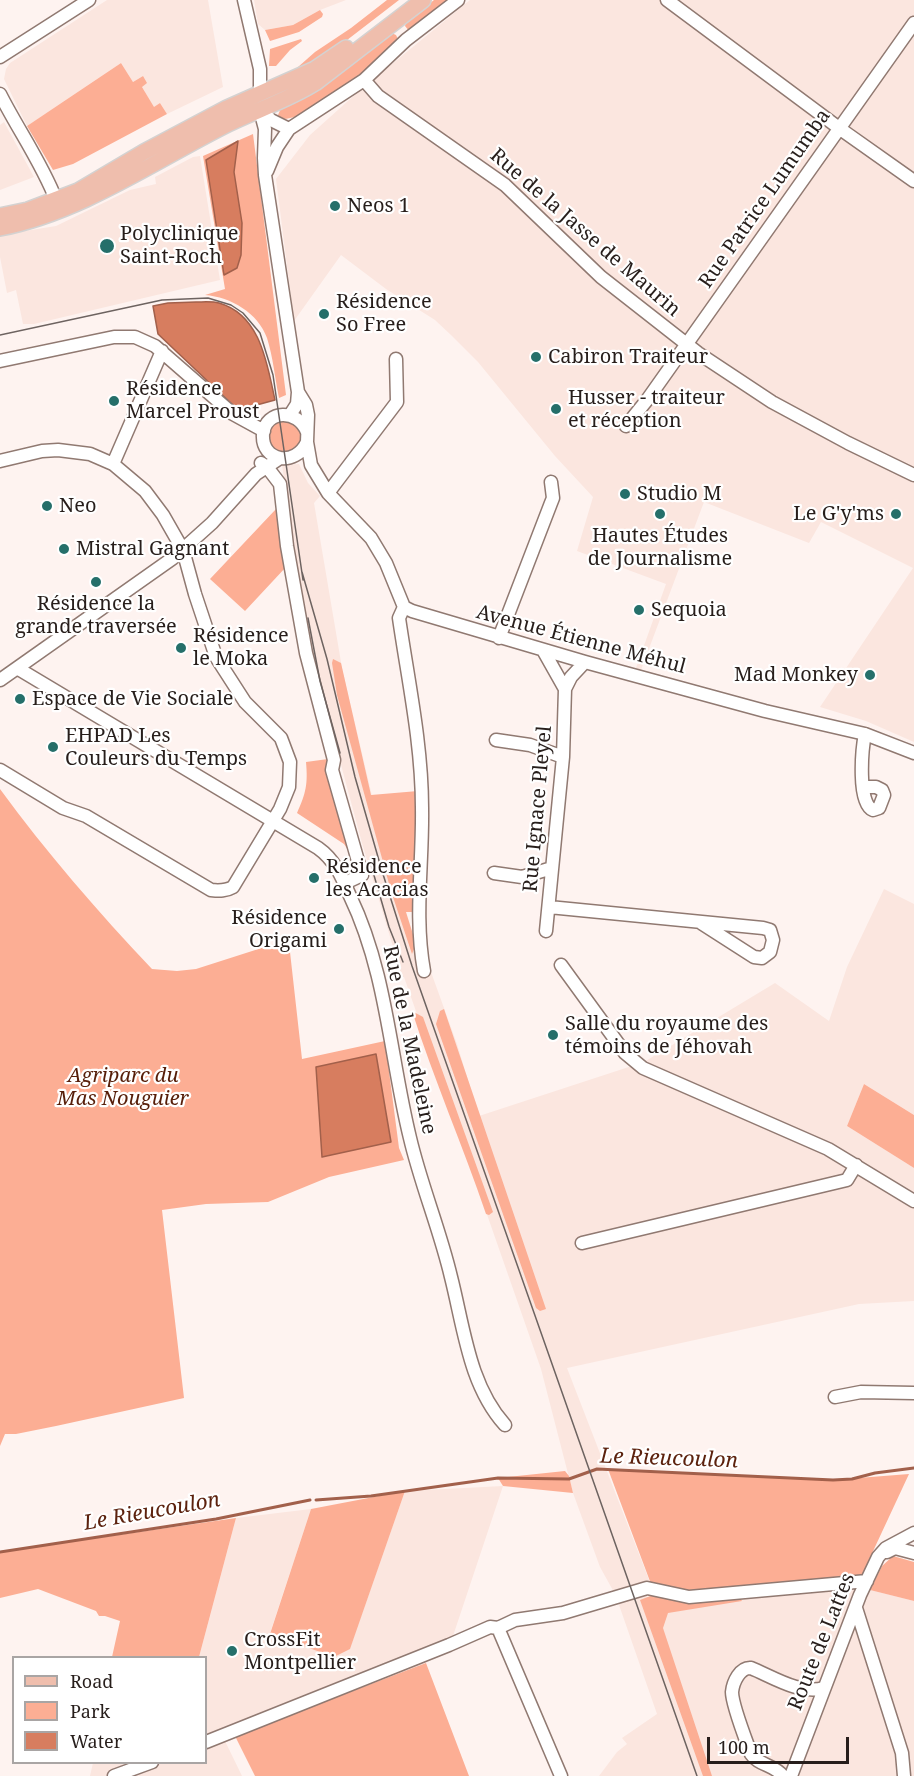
<!DOCTYPE html>
<html>
<head>
<meta charset="utf-8">
<style>
	body { margin:0 }
	#map { position:relative; width:914px; height:1776px; overflow:hidden; background:#fef3f0; font-family:"Noto Serif",serif }
	canvas { display:block }
	.legend { position:absolute; left:12px; top:1656px; width:195px; height:108px; box-sizing:border-box; background:#fff; border:2px solid #a9a5a4; margin:0; padding:8px 10px; list-style:none; font-size:18px; color:#271e1b }
	.legend li { display:flex; align-items:center; gap:12px; height:30px }
	.legend b { width:30px; border:2px solid #a9a5a4 }
	.scale { position:absolute; left:707px; top:1737px; width:142px; height:27px; box-sizing:border-box; border:3px solid #271e1b; border-top:0; padding-left:8px; font-size:18px; line-height:21px; white-space:nowrap; color:#271e1b; -webkit-text-stroke:4px #fff; paint-order:stroke }
</style>
</head>
<body>
<div id="map">
<canvas width="914" height="1776"></canvas>
<ul class="legend">
<li><b style="height:8px;background:#efbead"></b>Road</li>
<li><b style="height:16px;background:#fcae94"></b>Park</li>
<li><b style="height:16px;background:#d77d5f"></b>Water</li>
</ul>
<div class="scale">100 m</div>
</div>
<script>
const ctx = document.querySelector('canvas').getContext('2d');
ctx.lineJoin = 'round';
function fill(path, color) {
  ctx.fillStyle = color;
  ctx.fill(path, 'evenodd');
}
function strokePath(path, color, width, dash) {
  ctx.strokeStyle = color;
  ctx.lineWidth = width;
  ctx.lineCap = dash ? 'butt' : 'round';
  ctx.setLineDash(dash || []);
  ctx.stroke(path);
}
function label(font, color, halo, rows, align = 'center') {
  ctx.font = font + ' "Noto Serif",serif';
  ctx.lineWidth = 4.5;
  ctx.setLineDash([]);
  ctx.textBaseline = 'middle';
  ctx.strokeStyle = halo;
  ctx.fillStyle = color;
  for (const [text, x, y, turn = 0] of rows) {
    ctx.save();
    ctx.translate(x, y);
    ctx.rotate((+turn || 0) * Math.PI / 180);
    ctx.textAlign = isNaN(turn) ? turn : align;
    if (halo) ctx.strokeText(text, 0, 0);
    ctx.fillText(text, 0, 0);
    ctx.restore();
  }
}
fill(new Path2D(`
	M107 0H208L223 87 167 114 160 103 154 108 142 87 143 76 133 82 121 63 27 126 4 79 6 69 10 63Z
	M254 0H346L320 10 293 25 265 30 258 24Z
	M470 0H914V742L866 721 820 707 913 568 821 522 809 543 704 502 641 670 636 668 666 584 577 551 593 497 555 456 478 362 452 336 435 320 386 289 341 255 294 321 276 179 310 135 358 92Z
	M4 122 34 177 0 190V125Z
	M200 156 220 280 34 324H23L16 290 7 293 0 257V235L56 226 130 190 156 184 155 177 193 157Z
	M299 464 308 483 320 496 314 503 342 668 372 796 405 912 416 944 427 961 457 1044 479 1116 644 1062 775 983 829 1021 847 967 884 889 914 904V1115L864 1084 847 1126 914 1168V1301L859 1304 567 1368 651 1585 615 1594 600 1567 573 1493 541 1369 404 977H402L362 843 310 649 282 465Z
	M503 1486 451 1642 424 1660 426 1663 225 1741 242 1776H90L93 1763 206 1762V1658L199 1657 236 1518 311 1509 270 1633 350 1648 405 1491Z
	M857 1584 870 1590 914 1601V1776H599L617 1752 627 1744 622 1738 657 1714 618 1602 645 1594 656 1607Z`), '#fbe6df');
fill(new Path2D(`
	M387 0H399L338 47 302 68 298 67 315 52 351 28Z
	M434 0H450L409 31 405 26 406 23Z
	M320 10 323 14 322 17 299 32 270 41 265 30 293 25Z
	M389 32 396 35 399 41C379 59 305 127 279 118L278 115 281 108Z
	M301 39 302 41 290 50 276 66H269L270 49Z
	M121 63 133 82 143 76 147 83 142 87 154 107 160 103 167 114 73 164 53 170 27 126Z
	M253 134 286 395 279 398C275 378 273 357 267 338 258 313 231 297 205 295L225 289 203 156Z
	M267 437a17 17 0 1 1 34 0a17 17 0 1 1-34 0Z
	M276 509 286 567 245 611 210 579Z
	M333 659 341 663 371 795 418 791 413 912H406L416 944 412 954 391 891 337 695 332 663Z
	M328 759 352 856 344 844 297 813C306 793 308 784 306 762Z
	M0 789C46 852 98 912 152 969L177 971 196 969 274 944 290 952 302 1059 385 1041 399 1148 404 1160 329 1177 268 1202 206 1204 162 1210 184 1398 56 1426 16 1434H5L0 1446Z
	M444 1009 546 1309 540 1311 536 1308 436 1024 440 1011Z
	M412 1011 423 1017 493 1212 489 1215 486 1214C463 1146 434 1080 412 1011Z
	M864 1084 914 1115V1168L847 1126Z
	M608 1469 833 1480 909 1474 861 1577 690 1593 651 1584Z
	M565 1471 569 1476 573 1493 503 1486 498 1478Z
	M405 1491 350 1649 334 1657 270 1634 311 1509Z
	M236 1518 199 1657H112L120 1621 105 1616H99L96 1611 38 1589 0 1598V1552Z
	M893 1556 914 1562V1601L870 1590 882 1566Z
	M653 1595 679 1602 738 1595 742 1601 668 1613 663 1628 712 1776H703L640 1600Z
	M426 1663 469 1776H255L235 1736Z`), '#fcae94');
const water = new Path2D(`
	M238 141 234 172 242 223 241 255 237 268 224 275 206 160Z
	M196 302C203 302 212 301 219 303 261 315 267 364 275 400L253 406 236 408 158 334 153 306 168 303Z
	M376 1054 391 1142 322 1157 316 1067Z`);
fill(water, '#d77d5f');
strokePath(water, '#a2604b', 1.5);
strokePath(new Path2D(`
	M316 1500 371 1496 498 1478 569 1479 597 1469 833 1480 852 1479 875 1473 914 1468
	M0 1552 216 1519 310 1500`), '#a2604b', 3);
const minor = new Path2D(`
	M244 0 260 69V92
	M667 0 839 128 914 181
	M0 57 89 0
	M364 80 378 96 505 185 601 277 698 353 772 402 848 443 914 475
	M0 94C17 128 43 165 56 200
	M260 110 265 129 264 158 265 175 298 392 297 404 290 415
	M261 111 271 120 289 129
	M267 171 277 147 289 129 364 80 406 40 458 0
	M0 361 114 337H135L155 346 233 414 264 431
	M298 392 306 405 308 415 307 442 311 465 328 493 371 538 386 563 404 607 412 611 585 662 765 711 865 734 914 753
	M626 426 647 400 914 23
	M307 442C296 467 261 462 263 434 266 409 298 409 307 432
	M0 461 42 451 58 450 90 454 113 464 145 491 163 515 183 550 195 594 216 657 245 702 281 738 290 762 289 787 280 809 233 887C226 891 220 891 211 890L86 816 63 808 0 770
	M261 463 267 467 280 484 287 546 306 653 334 760 332 770 362 875 345 883
	M113 464 162 351
	M328 493 397 402 396 359
	M404 607 399 618C408 680 422 744 422 808 423 863 414 916 424 971
	M499 638 551 503 553 498 551 482
	M543 650 565 689
	M17 668 318 848C335 860 342 877 350 896 387 973 390 1057 410 1138 421 1185 440 1230 451 1277 464 1328 469 1385 505 1425
	M0 680 173 558 212 523 256 474 280 458
	M496 740 530 745 563 757
	M863 787H876L882 790 884 795 879 808 873 810C857 803 862 749 865 734
	M494 873 522 877 552 868
	M549 907 763 928 770 930 773 940 770 952 762 958 754 957 701 923
	M546 931 563 757 565 689 571 677 585 662
	M561 965 625 1053 643 1068 828 1149 914 1201
	M582 1243 847 1180 856 1165
	M835 1397 861 1392 914 1393
	M887 1552 895 1548 914 1553
	M856 1608 902 1753 904 1776
	M498 1628 561 1776
	M206 1742 449 1645 490 1627 498 1628 515 1620 563 1613 647 1588 689 1597 867 1581
	M114 1776 152 1762
	M783 1776C775 1765 758 1765 751 1754 746 1740 732 1705 732 1692 733 1682 740 1667 751 1668 773 1677 800 1695 824 1688
	M791 1776 860 1595 878 1557 886 1548 914 1533`);
const major = new Path2D(`
	M0 216 28 210 78 191 144 152 227 108 315 69 346 48
	M0 228C82 212 154 161 228 124 257 110 288 100 315 83L423 0`);
strokePath(minor, '#907971', 15);
strokePath(major, '#d4d2d1', 18);
strokePath(minor, '#fff', 12);
strokePath(major, '#efbead', 15);
strokePath(new Path2D(`
	M0 335 162 300 208 298 231 305 243 313 260 333 273 375 303 580
	M302 572 327 659 355 777 382 871 412 966 697 1776
	M308 618 320 681 340 753
	M371 865 389 927 403 962`), '#6d6360', 1.5);
for (const [x, y, r, color] of [
	[335,206,6,"#256f6a"],
	[107,246,8,"#256f6a"],
	[324,314,6,"#256f6a"],
	[536,357,6,"#256f6a"],
	[114,401,6,"#256f6a"],
	[556,409,6,"#256f6a"],
	[625,494,6,"#256f6a"],
	[47,506,6,"#256f6a"],
	[660,514,6,"#256f6a"],
	[896,514,6,"#256f6a"],
	[64,549,6,"#256f6a"],
	[96,582,6,"#256f6a"],
	[639,610,6,"#256f6a"],
	[181,648,6,"#256f6a"],
	[870,675,6,"#256f6a"],
	[20,699,6,"#256f6a"],
	[53,747,6,"#256f6a"],
	[314,878,6,"#256f6a"],
	[339,929,6,"#256f6a"],
	[553,1035,6,"#256f6a"],
	[232,1651,6,"#256f6a"]
]) {
  const dot = new Path2D();
  dot.arc(x, y, r, 0, 2 * Math.PI);
  ctx.fillStyle = color;
  ctx.fill(dot);
  strokePath(dot, '#fff', 2);
}
label('20px', '#271e1b', '#fff', [
	["Rue Patrice Lumumba",765,199,-55],
	["Rue de la Jasse de Maurin",585,233,41],
	["Avenue Étienne Méhul",581,640,15],
	["Rue Ignace Pleyel",538,809,-85],
	["Rue de la Madeleine",409,1040,78],
	["Route de Lattes",822,1642,-68]
]);
label('20px', '#271e1b', '#fff', [
	["Neos 1",347,206],
	["Polyclinique",120,234],
	["Saint-Roch",120,257],
	["Résidence",336,302],
	["So Free",336,325],
	["Cabiron Traiteur",548,357],
	["Résidence",126,389],
	["Marcel Proust",126,412],
	["Husser - traiteur",568,398],
	["et réception",568,421],
	["Studio M",637,494],
	["Neo",59,506],
	["Le G'y'ms",884,514,"right"],
	["Hautes Études",660,536,"center"],
	["de Journalisme",660,559,"center"],
	["Mistral Gagnant",76,549],
	["Résidence la",96,604,"center"],
	["grande traversée",96,627,"center"],
	["Sequoia",651,610],
	["Résidence",193,636],
	["le Moka",193,659],
	["Mad Monkey",858,675,"right"],
	["Espace de Vie Sociale",32,699],
	["EHPAD Les",65,736],
	["Couleurs du Temps",65,759],
	["Résidence",326,867],
	["les Acacias",326,890],
	["Résidence",327,918,"right"],
	["Origami",327,941,"right"],
	["Salle du royaume des",565,1024],
	["témoins de Jéhovah",565,1047],
	["CrossFit",244,1640],
	["Montpellier",244,1663]
], 'left');
label('italic 20px', '#571e09', '#fff', [
	["Agriparc du",123,1076],
	["Mas Nouguier",123,1099]
]);
label('italic 21px', '#5c220e', '#fff', [
	["Le Rieucoulon",669,1459,2],
	["Le Rieucoulon",152,1512,-10]
]);
</script>
</body>
</html>
